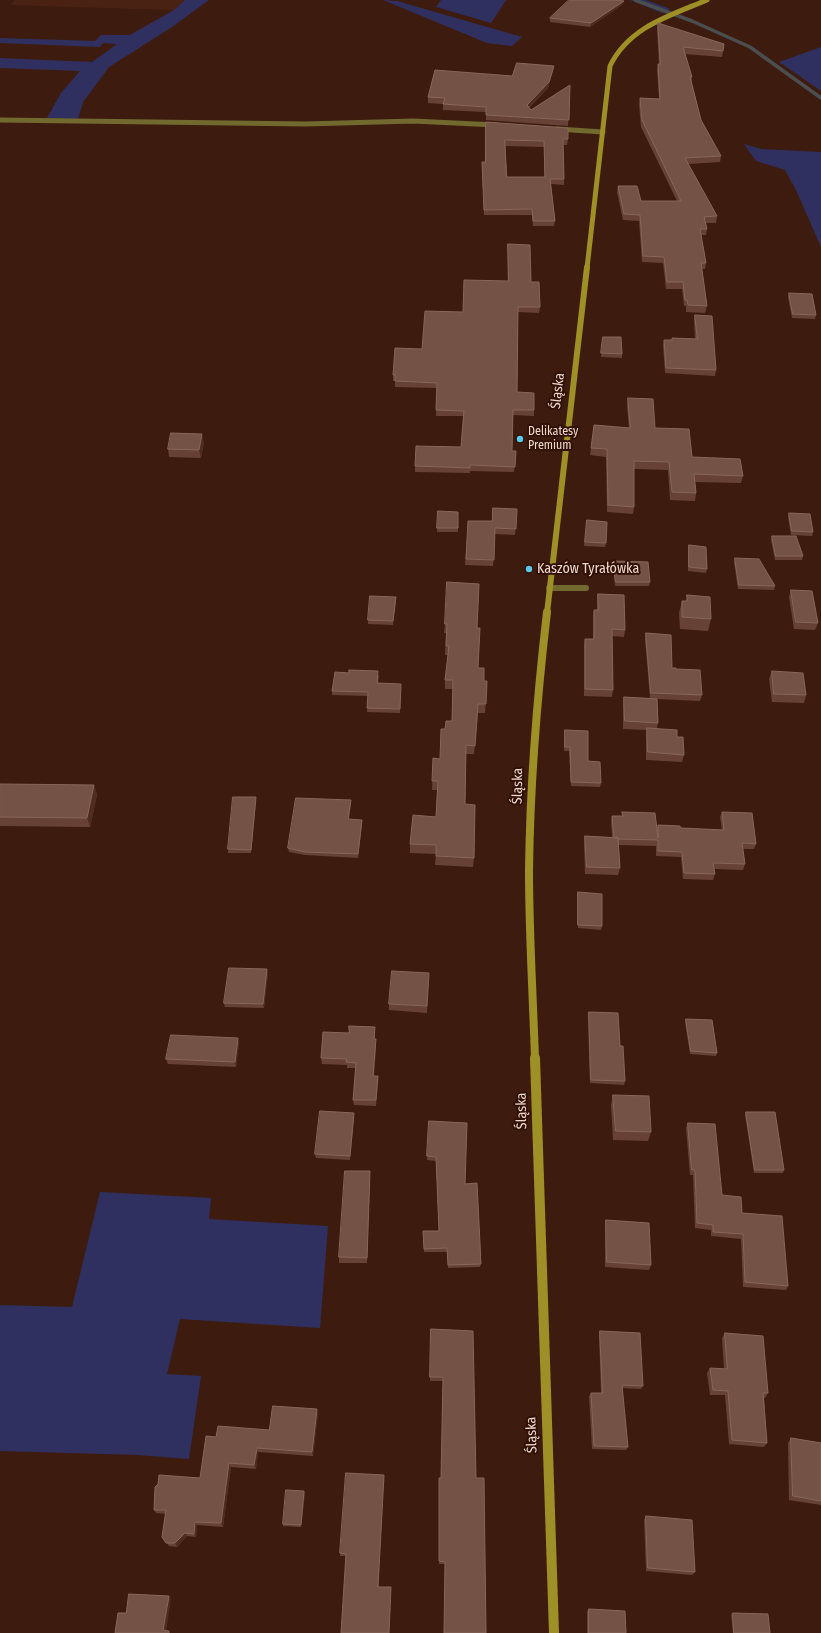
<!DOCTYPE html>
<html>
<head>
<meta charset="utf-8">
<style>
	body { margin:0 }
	canvas { display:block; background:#3d1b0f }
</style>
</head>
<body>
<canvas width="821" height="1633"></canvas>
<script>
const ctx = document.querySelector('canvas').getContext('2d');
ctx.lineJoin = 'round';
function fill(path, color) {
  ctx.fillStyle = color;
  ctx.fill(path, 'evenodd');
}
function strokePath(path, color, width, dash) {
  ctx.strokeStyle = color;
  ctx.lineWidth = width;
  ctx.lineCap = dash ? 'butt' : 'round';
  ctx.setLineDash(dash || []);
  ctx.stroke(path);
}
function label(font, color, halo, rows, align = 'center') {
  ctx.font = font + ' "Fira Sans Condensed",sans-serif';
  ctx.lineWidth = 4;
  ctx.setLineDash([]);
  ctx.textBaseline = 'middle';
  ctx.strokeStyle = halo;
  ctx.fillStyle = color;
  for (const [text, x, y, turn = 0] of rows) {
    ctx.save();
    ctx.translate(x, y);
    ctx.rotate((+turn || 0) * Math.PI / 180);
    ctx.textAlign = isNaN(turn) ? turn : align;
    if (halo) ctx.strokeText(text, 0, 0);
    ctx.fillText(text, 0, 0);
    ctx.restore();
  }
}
fill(new Path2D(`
	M15 0H185L174 10 10 5Z`), '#492213');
fill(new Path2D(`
	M185 0H209L172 27 109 67 83 102 78 119 47 118 61 93 80 71 0 68V58L92 62 117 44 103 43 100 47 0 43V38L95 41 101 35H130L174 10Z
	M383 0 397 1 522 37 512 46 487 43Z
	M441 0H506L491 23 436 7Z
	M630 0H646L670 9 662 13Z
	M821 47V91L779 62Z
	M744 144 761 149 821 152V247L796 190 785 170 756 161Z
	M100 1192 211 1198 209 1219 328 1226 320 1328 180 1319 167 1374 201 1376 189 1459 138 1455 0 1451V1305L72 1307Z`), '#2f305f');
strokePath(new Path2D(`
	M635 0 692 21 750 47 821 98`), '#4a4e4e', 3.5);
strokePath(new Path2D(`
	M549 588H586`), '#72692f', 6);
strokePath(new Path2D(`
	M0 120 306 124 413 121 496 125
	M557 129 603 132`), '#72692f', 5);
strokePath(new Path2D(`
	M587 268 610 66C629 27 669 16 707 0`), '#9e8f27', 5);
strokePath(new Path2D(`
	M547 613 587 267`), '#9e8f27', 6);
strokePath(new Path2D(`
	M535 1059C533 996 529 934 529 871 530 785 537 698 547 612`), '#9e8f27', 8);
strokePath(new Path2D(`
	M535 1058 554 1633`), '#9e8f27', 10);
fill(new Path2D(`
	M623 4 590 27 550 22V18Z
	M658 23 724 44 722 57 685 54 692 77V83L701 120 721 156 720 162 688 164 717 216 716 223H706L707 229 706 235H701L706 263 705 269H702L707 306 705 313 686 312V306H684L682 289H666L663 263 642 262 639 221 623 220 617 192 618 186 641 201H677L641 127 639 104 640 98 659 99 657 70 658 64H659L657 29Z
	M553 71 548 88 529 108 531 110 570 85 568 126 486 120V112L443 110V104L428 103V97L512 76Z
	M486 122 568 139 567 145H563L564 179V185L551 184 555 221 554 226H533L532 215H484L482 168V162H485ZM505 146 544 147V177H507Z
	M508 244 531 282 540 307 539 313 518 312 517 392 534 410V416L513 415 512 451H516L514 472 470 471V473L415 472V466L461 447 463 416H436L437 388 395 387V381H393V375L463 312 508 281Z
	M789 293 816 315 815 319 792 318 788 297Z
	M695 315 716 370 715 376 665 373 663 345 664 340H672V338L695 339 694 320Z
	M603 337 622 354V358L601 357Z
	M628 398 655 428 692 457 743 476 741 483 695 482 696 493 695 501 670 500 668 470 634 469V507L633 514 607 512 606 457 590 455 594 425 629 428 627 406Z
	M204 442 201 458 169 457 168 449Z
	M517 509 515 535 495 534 493 566 465 565 468 521H492Z
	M438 511 458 512V532H437Z
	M789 513 813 532 812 536 791 535 788 517Z
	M587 520 606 543 605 547 584 546Z
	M772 536 803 556 802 560H775L771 540Z
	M689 545 707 569 706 573 688 571V549Z
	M735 558 775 586 774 590 738 589 734 562Z
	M613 561 650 582 649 586H615L613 565Z
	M791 590 818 623 815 630 794 629 789 597Z
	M598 594 625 630 624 637 612 636 613 690 612 697 584 696V646L585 639H593V617L594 610H597V601Z
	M687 595 711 619 708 631 680 629 679 613 682 601H686Z
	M396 597 393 625 368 624V620Z
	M445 624 477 628 478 668 484 681H487L485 713H478L474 754H466L465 804 474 858 473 867 435 865 436 854 410 853V844L436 817 437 790H432L433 758 440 759 445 729 452 721 453 689H445V680L448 655H445L446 633H444Z
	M646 633 672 668 676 669 702 695 700 701 657 699 658 723 657 728 677 737 684 755 682 762 646 760V735L647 730 623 729V705L624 697 650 698 645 639Z
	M772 671 806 695 804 703 772 702 769 679Z
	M379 675 378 683 401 684 400 713 367 712 368 696 332 695V691Z
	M565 730 588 761 601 783 600 787 571 786 569 751H564Z
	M0 784 94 785 97 795 90 827 0 826Z
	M256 801 251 853H228V849Z
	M351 804 349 819 362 820V824L358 858 305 855 289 852 288 848Z
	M622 812 657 828 658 825 681 828 722 830 720 817 722 812 756 844 754 849H743L745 864 743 870 714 869 715 874 713 880 683 879 681 857 656 856V846L618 845 620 868 618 875 585 874 584 844 585 836 612 837 611 821 612 816H622Z
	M578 892 602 926 601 930 578 928Z
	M268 973 264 1008 225 1007 224 1003Z
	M429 973 427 1013 389 1010V1004Z
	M589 1012 620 1046 625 1081 624 1085 590 1083 588 1015Z
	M686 1019 717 1053 716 1056 690 1054 685 1022Z
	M349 1033H375V1039L376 1045 374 1076 378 1082 376 1106 354 1105 353 1100 356 1068H347V1065L322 1064 321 1058Z
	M239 1043 236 1067 168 1064 166 1059Z
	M613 1095 651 1132 648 1141 613 1140 611 1105Z
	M746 1112 784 1170 783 1173H754L745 1115Z
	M354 1116 350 1160 316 1158 315 1154Z
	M429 1121 465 1184 481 1264 480 1267 448 1268 447 1252H424L423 1231H439L436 1161 427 1160Z
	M688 1123 722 1195 742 1213 788 1286 786 1290 743 1287 741 1239 711 1236V1230L695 1228 693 1175H690L686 1128Z
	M370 1177 367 1263H339V1257Z
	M606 1220 651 1265 649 1270 605 1267V1226Z
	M431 1329 473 1331 445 1564H439V1482L441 1478 443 1381H430Z
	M600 1331 643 1386 641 1389 622 1388 628 1447 626 1450 592 1449 589 1396 591 1393H601L599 1335Z
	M725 1333 768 1393 765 1398H764L767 1443 764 1447 729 1444 725 1395H710L707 1373 710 1368 724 1369 722 1338Z
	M318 1413 313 1456 258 1452 256 1469 231 1467 223 1527 197 1525 196 1537 187 1536 177 1547 169 1546 162 1537 166 1514 156 1513 154 1510 200 1478 216 1437 269 1430Z
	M791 1438 821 1443V1505L789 1500 788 1443Z
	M384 1475 378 1587 389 1633 346 1556H340V1553Z
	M304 1491 305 1493 301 1527 283 1526V1524Z
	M646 1516 695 1572 692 1575 646 1571 644 1520Z
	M589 1609 626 1633H587V1611Z
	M733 1613 770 1633H733L731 1614Z`), '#654235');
fill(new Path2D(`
	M624 1 623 4 590 27 591 23Z
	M554 66 553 71 548 88 526 110 527 105Z
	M202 434 204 442 201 458 199 450Z
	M94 785 97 795 90 827 87 818Z
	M256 797V801L251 853V850Z
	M351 800V804L348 823V819Z
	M362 820V824L358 858V854Z
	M267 969 268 973 264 1008 263 1004Z
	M238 1038 239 1043 236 1067 235 1062Z
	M376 1039V1045L374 1082 373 1076Z
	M378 1076V1082L376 1106V1100Z
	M354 1113V1116L350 1160V1156Z
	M370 1171V1177L367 1263V1258Z
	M317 1409 318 1413 313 1456 312 1452Z
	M257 1448 258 1452 256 1469 254 1465Z
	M229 1463 231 1467 223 1527 221 1523Z
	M384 1475V1478L378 1589V1587Z
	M304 1491 305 1493 301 1527V1525Z
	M195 1522 197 1525 196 1537 194 1534Z
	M185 1533 187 1536 177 1547 175 1543Z
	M169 1596 171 1599 166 1633 163 1630Z`), '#4f2c1f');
const building = new Path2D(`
	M569 0H617L624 1 591 23 550 18Z
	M658 23 724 44 723 51 683 47 692 77H690L701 120 721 156 685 158 717 216 704 217 707 229H700L706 263H701L707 306 688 305 687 300H685L683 282H667L664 257 643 256 640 215 624 214 618 186H637L641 201H681L642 120 640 98 660 99 658 64H660Z
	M517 63 554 66 549 82 527 105 531 110 570 85 569 120 486 115V107L443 104 445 98 428 97 435 70 512 76Z
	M486 122 568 128V139H563L564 179H550L555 221H533L532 209 484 210 482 162H485ZM505 140 544 141 545 177H507Z
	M508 244 530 245 531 282H539L540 307H518L517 392 534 393V410H513L512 451H516L515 467 470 465V468L415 466 416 446 461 447 464 411 436 410 437 383 395 381V375H393L395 348 422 349 425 311 463 312 464 280 508 281Z
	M789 293 812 294 816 315 793 314Z
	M695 315 712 316 716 370 666 368 664 340H672V338L697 339Z
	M603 337H621L622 354 601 353Z
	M628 398 653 399 655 428 689 429 692 457 740 459 743 476 694 474 696 493 672 492 669 462 634 461V507L608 505 607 449 591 448 594 425 630 428Z
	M171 433 202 434 199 450 168 449Z
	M493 508 517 509 516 529 495 528 494 560 466 559 468 521H492Z
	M438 511 458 512V528H437Z
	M789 513 810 514 813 532 792 531Z
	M587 520 607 522 606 543 585 542Z
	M772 536H796L803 556H776Z
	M689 545 706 547 707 569 689 567Z
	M735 558 759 559 775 586 739 585Z
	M613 561 648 562 650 582H616Z
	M447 582 479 584 477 628H480L478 668H484V681H487L486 704H478L475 746 466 745 465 804 475 805 474 858 436 856V845L410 844 413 815 436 817 438 781H432L433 758 440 759 441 729H445L446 721H452L453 680H445L449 646H446L447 624H445Z
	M791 590 812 591 818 623 796 622Z
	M598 594 624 595 625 630 612 629 613 690 585 689V639H594V610H598Z
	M687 595 710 597 711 619 682 617V601H687Z
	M370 596 396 597 393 621 368 620Z
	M646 633 671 635 672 668H676V669L700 670 702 695 651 693Z
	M349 670 378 671 377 683 401 684 400 709 367 708 368 692 332 691 335 672 349 673Z
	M772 671 803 673 806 695 774 694Z
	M624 697 657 699 658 723 625 721Z
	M647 728 677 730V737H683L684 755 648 752Z
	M565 730 588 731V761L600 762 601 783 571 782 570 747H565Z
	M0 784 94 785 87 818 0 817Z
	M233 797H256L251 850 228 849Z
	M296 798 351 800 348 819 362 820 358 854 305 852 288 848Z
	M622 812 655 813 658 838V825L680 826 681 828 724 830 722 812 752 813 756 844 742 843 745 864 713 863 715 874 684 873 682 852 658 851V840L618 839V838L614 837 612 816H623Z
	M585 836 618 838 620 868 587 867Z
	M578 892 602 894V926L578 925Z
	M229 968 267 969 263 1004 224 1003Z
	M392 971 429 973 427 1006 389 1004Z
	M589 1012 618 1013 620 1046H623L625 1081 591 1080Z
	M686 1019 712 1020 717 1053 691 1051Z
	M349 1026 375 1027 374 1039H376L373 1076H378L376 1100H353L356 1063 346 1062 347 1059 321 1058 323 1032 349 1033Z
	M171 1035 238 1038 235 1062 166 1059Z
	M613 1095 649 1096 651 1132 616 1131Z
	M320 1111 354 1113 350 1156 315 1154Z
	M746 1112H775L784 1170H755Z
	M429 1121 467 1123 465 1184 477 1183 481 1264 448 1265 447 1248 424 1249 423 1231H439L436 1157 427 1156Z
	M688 1123 715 1124 722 1195 741 1197 742 1213 782 1216 788 1286 745 1282 743 1234 713 1232V1225L697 1223 695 1170H692Z
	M345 1171H370L367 1258 339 1257Z
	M606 1220 649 1223 651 1265 607 1262Z
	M431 1329 473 1331 476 1478H484L486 1633H444L445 1562 439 1561V1478H441L443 1377H430Z
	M600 1331 640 1333 643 1386 622 1385 628 1447 594 1446 591 1393H602Z
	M725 1333 763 1336 768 1393H763L767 1443 732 1440 728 1391 713 1390 710 1368 727 1369Z
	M273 1406 317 1409 312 1452 257 1448 254 1465 229 1463 221 1523 195 1522 194 1534 185 1533 175 1543H166L162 1537 166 1510H154L155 1487 158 1484 159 1475 200 1478 206 1436 216 1437 218 1426 269 1430Z
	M791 1438 821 1443V1501L793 1496Z
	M346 1473 384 1475 378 1587H391L389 1633H341L346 1554 340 1553Z
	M286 1490 304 1491 301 1525 283 1524Z
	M646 1516 692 1520 695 1572 648 1568Z
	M129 1594 169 1596 163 1630 169 1631V1633H115L118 1613H126Z
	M589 1609 625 1611 626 1633H589Z
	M733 1613 768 1614 770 1633H734Z`);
fill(building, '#745245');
strokePath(building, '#87675a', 1);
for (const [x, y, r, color] of [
	[520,439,4,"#5cc7e8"],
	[529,569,4,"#5cc7e8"]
]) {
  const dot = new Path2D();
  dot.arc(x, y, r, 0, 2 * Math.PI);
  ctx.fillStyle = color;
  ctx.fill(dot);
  strokePath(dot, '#321105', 1.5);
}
label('12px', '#eed7ce', '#321105', [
	["Delikatesy",528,432],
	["Premium",528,446]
], 'left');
label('14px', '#eed7ce', '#321105', [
	["Śląska",558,391,-83],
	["Śląska",518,786,-89],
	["Śląska",522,1111,-91],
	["Śląska",532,1435,-92]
]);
label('14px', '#eed7ce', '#321105', [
	["Kaszów Tyrałówka",537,569]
], 'left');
</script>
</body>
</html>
